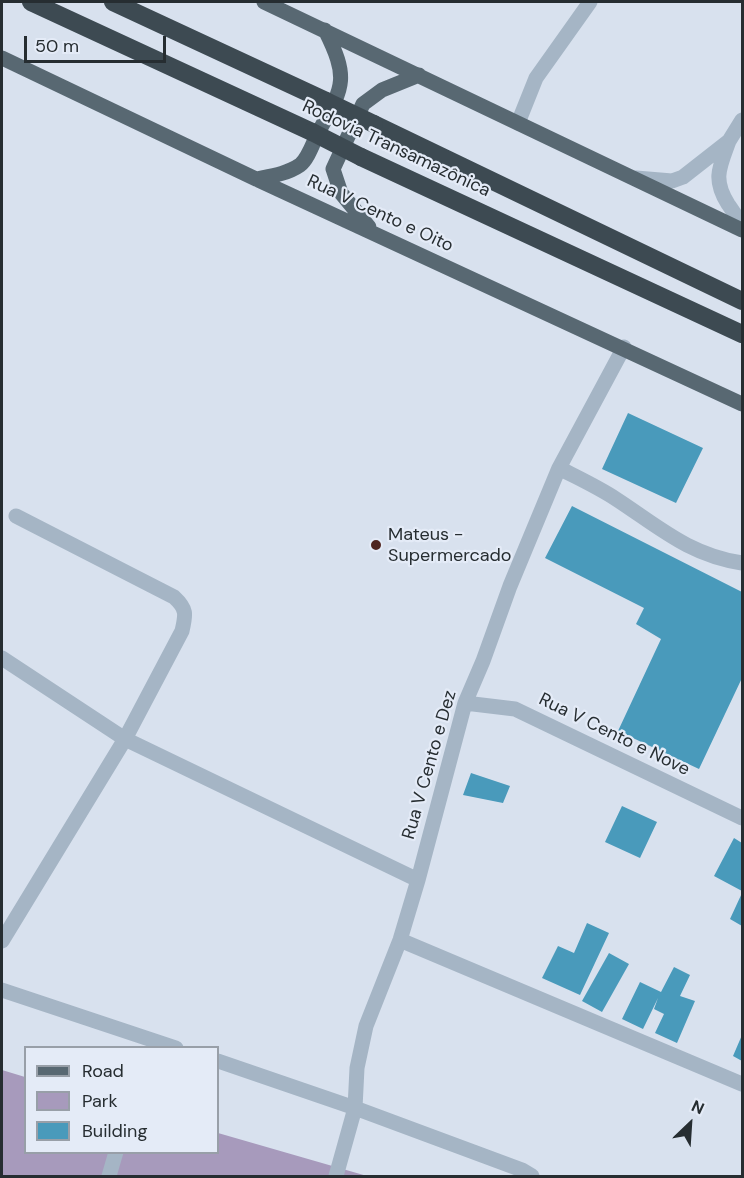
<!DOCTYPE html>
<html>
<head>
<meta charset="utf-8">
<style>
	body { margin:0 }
	#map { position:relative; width:744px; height:1178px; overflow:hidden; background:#d8e1ee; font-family:"DM Sans",sans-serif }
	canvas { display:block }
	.frame { position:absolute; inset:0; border:3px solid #262d31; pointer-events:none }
	.legend { position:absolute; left:24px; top:1046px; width:195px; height:108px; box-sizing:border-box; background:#e4ebf7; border:2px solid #989fa8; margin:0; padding:8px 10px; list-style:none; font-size:18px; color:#262d31 }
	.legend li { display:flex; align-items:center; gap:12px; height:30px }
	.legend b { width:30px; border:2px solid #989fa8 }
	.north { position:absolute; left:660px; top:1094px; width:60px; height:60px; -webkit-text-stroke:4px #e4ebf7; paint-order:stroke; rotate:25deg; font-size:16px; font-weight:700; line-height:24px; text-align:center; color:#262d31 }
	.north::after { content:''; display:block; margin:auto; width:21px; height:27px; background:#262d31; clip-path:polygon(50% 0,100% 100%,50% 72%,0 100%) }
	.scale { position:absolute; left:24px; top:36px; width:142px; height:27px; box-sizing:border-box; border:3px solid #262d31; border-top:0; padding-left:8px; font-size:18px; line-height:21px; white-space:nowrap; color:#262d31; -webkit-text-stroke:4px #e4ebf7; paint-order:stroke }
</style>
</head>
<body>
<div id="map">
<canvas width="744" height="1178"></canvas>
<div class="frame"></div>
<ul class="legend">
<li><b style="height:8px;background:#586872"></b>Road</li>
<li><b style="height:16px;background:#a79abc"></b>Park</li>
<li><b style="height:16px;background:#499abb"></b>Building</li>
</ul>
<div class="north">N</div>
<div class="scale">50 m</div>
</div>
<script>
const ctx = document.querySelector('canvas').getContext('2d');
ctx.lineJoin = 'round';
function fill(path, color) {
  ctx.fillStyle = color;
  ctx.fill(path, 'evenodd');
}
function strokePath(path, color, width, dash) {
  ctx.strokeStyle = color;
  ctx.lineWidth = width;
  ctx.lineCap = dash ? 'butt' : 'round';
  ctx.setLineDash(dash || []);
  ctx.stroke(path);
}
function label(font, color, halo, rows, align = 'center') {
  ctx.font = font + ' "DM Sans",sans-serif';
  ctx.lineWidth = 4.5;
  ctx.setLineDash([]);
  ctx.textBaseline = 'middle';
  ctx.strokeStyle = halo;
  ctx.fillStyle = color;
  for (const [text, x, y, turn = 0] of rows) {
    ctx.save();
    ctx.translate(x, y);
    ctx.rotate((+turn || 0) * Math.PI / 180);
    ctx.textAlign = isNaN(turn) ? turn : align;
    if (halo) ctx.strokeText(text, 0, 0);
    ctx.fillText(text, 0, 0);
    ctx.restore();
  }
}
fill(new Path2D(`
	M2 1070 25 1077 26 1152H218V1133L367 1176H2Z`), '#a79abc');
fill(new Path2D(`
	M628 413 703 448 676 503 602 469Z
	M572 506 742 592V678L699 769 618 731 661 639 636 624 644 608 545 558Z
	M471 773 510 786 503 803 463 795Z
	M622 806 657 822 640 858 605 842Z
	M734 838 742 843V891L714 876Z
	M742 893V926L730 919Z
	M587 923 609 933 580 995 542 978 558 946 574 953Z
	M609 953 629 964 602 1012 582 1001Z
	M674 967 690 975 680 996 695 1001 677 1043 655 1033 664 1014 654 1009 658 998 643 1029 622 1019 640 982 661 992Z
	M742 1035V1061L733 1056Z`), '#499abb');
strokePath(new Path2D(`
	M518 123 536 78 590 2
	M729 141C720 166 712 179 728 204 733 211 737 218 742 224
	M636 178 672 181 683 177 729 141 742 120
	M559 468C578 478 598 487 616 499 659 527 689 555 742 563
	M2 658 125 739 418 880
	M465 703 515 709 742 818
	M400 940 742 1084
	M2 941 125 739 182 631C186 614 187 609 174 597L16 516
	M2 990 176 1048
	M218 1061 355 1108 522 1170 532 1176
	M109 1176 116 1152
	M336 1176 355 1108 357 1068 366 1026 400 940 418 880 465 703 483 661 510 586 559 468 624 347`), '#a5b5c5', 15);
strokePath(new Path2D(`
	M264 2 742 230
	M2 58 256 179 742 404
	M256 179C271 176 287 174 300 165 308 159 313 143 318 133 343 87 350 80 325 30
	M369 227 341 193 333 169 363 104 382 90 419 75`), '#586872', 15);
strokePath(new Path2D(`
	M31 2 312 132
	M113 2 326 101
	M374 124 742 301
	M361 157 742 334`), '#3d4a52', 18);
strokePath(new Path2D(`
	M326 101 374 124
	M312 132 361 157`), '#3d4a52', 18);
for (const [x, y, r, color] of [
	[376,545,6,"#4f251f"]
]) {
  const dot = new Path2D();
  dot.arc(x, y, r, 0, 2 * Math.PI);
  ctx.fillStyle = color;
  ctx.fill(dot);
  strokePath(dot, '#e4ebf7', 2);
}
label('18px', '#262d31', '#e4ebf7', [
	["Rodovia Transamazônica",396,149,25],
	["Rua V Cento e Oito",380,214,25],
	["Rua V Cento e Nove",614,735,26],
	["Rua V Cento e Dez",430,765,-74]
]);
label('18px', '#262d31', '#e4ebf7', [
	["Mateus -",388,535],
	["Supermercado",388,556]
], 'left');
</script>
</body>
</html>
